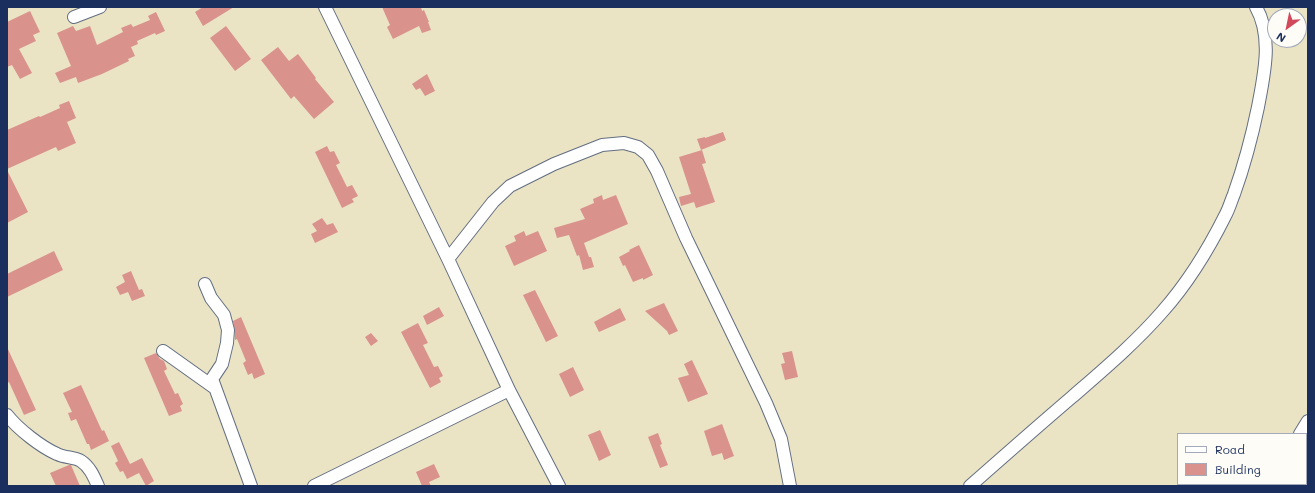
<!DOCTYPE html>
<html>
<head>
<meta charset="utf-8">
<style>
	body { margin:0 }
	#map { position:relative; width:1315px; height:493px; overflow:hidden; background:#eae4c5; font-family:Mali,sans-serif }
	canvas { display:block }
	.frame { position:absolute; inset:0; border:8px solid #1b2f5e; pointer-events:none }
	.legend { position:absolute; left:1177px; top:433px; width:130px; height:52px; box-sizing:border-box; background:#fdfcf7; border:1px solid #a3aaba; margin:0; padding:5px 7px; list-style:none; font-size:12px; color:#1b2f5e }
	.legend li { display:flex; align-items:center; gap:8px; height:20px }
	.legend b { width:20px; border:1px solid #a3aaba }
	.north { position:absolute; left:1267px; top:8px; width:40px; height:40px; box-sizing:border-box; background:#fdfcf7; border:1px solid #a3aaba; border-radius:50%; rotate:213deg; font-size:11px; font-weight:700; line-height:16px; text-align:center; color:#1b2f5e }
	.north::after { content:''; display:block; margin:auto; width:14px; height:18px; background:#d1495b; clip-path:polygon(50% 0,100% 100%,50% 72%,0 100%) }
</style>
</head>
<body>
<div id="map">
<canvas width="1315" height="493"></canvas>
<div class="frame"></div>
<ul class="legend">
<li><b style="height:5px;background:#fff"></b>Road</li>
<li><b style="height:11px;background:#da928d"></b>Building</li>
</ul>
<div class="north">N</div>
</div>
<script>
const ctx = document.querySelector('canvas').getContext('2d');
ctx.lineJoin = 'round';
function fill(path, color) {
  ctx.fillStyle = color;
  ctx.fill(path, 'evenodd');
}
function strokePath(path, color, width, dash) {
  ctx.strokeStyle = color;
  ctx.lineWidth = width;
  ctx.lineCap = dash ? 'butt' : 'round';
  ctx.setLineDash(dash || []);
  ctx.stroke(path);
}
fill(new Path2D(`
	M203 7H234L203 26 195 12Z
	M382 7H421L422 11 424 10 429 22H428L431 30 422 33 419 26 393 39 387 27 390 25Z
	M30 11 40 32 33 35 36 41 19 49 32 73 20 79 12 65 7 67V22Z
	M156 12 165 31 156 35 155 33 137 41 138 44 131 47 135 56 128 59 129 61 102 74 78 83 76 77 60 83 55 73 71 66 57 33 73 26 76 31 90 26 97 45 123 32 121 28 131 24 133 27 150 20 148 16Z
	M226 26 251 59 235 71 210 38Z
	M278 47 289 61 298 54 316 78 315 79 334 102 314 119 294 96 291 99 261 60Z
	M427 74 435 91 425 96 420 88 416 90 412 84Z
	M69 101 76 118 67 122 76 143 58 151 56 147 7 169V130L39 116 40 117 60 108 59 105Z
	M723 132 726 140 701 150 697 139 705 137V138Z
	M327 146 330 152 334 151 340 163 336 165 347 187 352 185 358 196 352 199 354 202 342 208 315 152Z
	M702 150 706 163 702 164 715 202 696 208 694 202 681 206 679 197 691 194 679 157Z
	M7 170 28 212 7 223Z
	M602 195 603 200 616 195 628 224 584 243 589 257H591L594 267 583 270 579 255 577 256 569 235 557 238 554 228 585 219 580 209 594 203 593 199Z
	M322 218 327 225 333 223 338 232 315 243 311 234 317 231 312 224Z
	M524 231 526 236 538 231 547 251 514 266 505 246 516 241 514 236Z
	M639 245 653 275 643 280V278L633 282 625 265 623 266 619 257 630 251 629 250Z
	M54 251 63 270 7 297V274Z
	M131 271 139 290 142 289 145 296 132 301 128 292 120 295 116 287 125 282 122 275Z
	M535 290 558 336 546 342 523 295Z
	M664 303 678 331 669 335 667 331 645 311Z
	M439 307 444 316 427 325 423 316Z
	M620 308 626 320 599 332 594 322Z
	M241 317 265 374 254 379 252 373 248 375 243 363 246 361 237 339 235 340V330L233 321Z
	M418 323 428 343 423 345 434 367 438 366 443 376 439 378 441 382 430 388 401 332Z
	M371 333 378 341 371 346 365 337Z
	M7 347 36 410 24 415 9 382 7 383Z
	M792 351 798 377 785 380 781 364 785 363 782 353Z
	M156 353 160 359 164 361 167 369 164 371 175 394 178 393 183 404 180 406 182 411 169 416 144 358Z
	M692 360 708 394 688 402 678 378 689 375 684 364Z
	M573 367 584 390 570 397 559 374Z
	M81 385 102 431 104 430 109 441 91 450 89 444H87L76 419 71 421 68 413 72 412 63 393Z
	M722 424 734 456 724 460 722 453 712 456 704 431Z
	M600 430 611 455 599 461 588 435Z
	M658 433 662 444 660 445 668 465 660 468 648 437Z
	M119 442 130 464 142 458 154 481 146 486 139 473 127 479 123 471 120 472 115 463 118 461 111 446Z
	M434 464 440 477 429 482 431 486H422L416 472Z
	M69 465H71L80 486H56L50 473Z`), '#da928d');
const minor = new Path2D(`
	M325 7 448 259 509 390 559 486
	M74 17 100 7
	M448 259 493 202 510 186 554 164 602 145 624 143 638 147 648 155 657 171 686 238 766 403 781 439 790 486
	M205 284 211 298 224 315 228 330 227 343 222 364 212 379 251 486
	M163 351 215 388
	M7 415C18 429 41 447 57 454 65 458 75 457 81 461 90 467 94 477 98 486
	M1300 434 1308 421
	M314 486 509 390
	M970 486C1004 456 1038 426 1072 397 1103 370 1135 343 1162 312 1187 284 1208 250 1225 216 1229 209 1231 201 1234 194 1244 166 1252 136 1258 107 1264 75 1273 37 1256 7
	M1261 486 1263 484`);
strokePath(minor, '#636e82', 14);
strokePath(minor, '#fff', 12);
</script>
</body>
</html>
